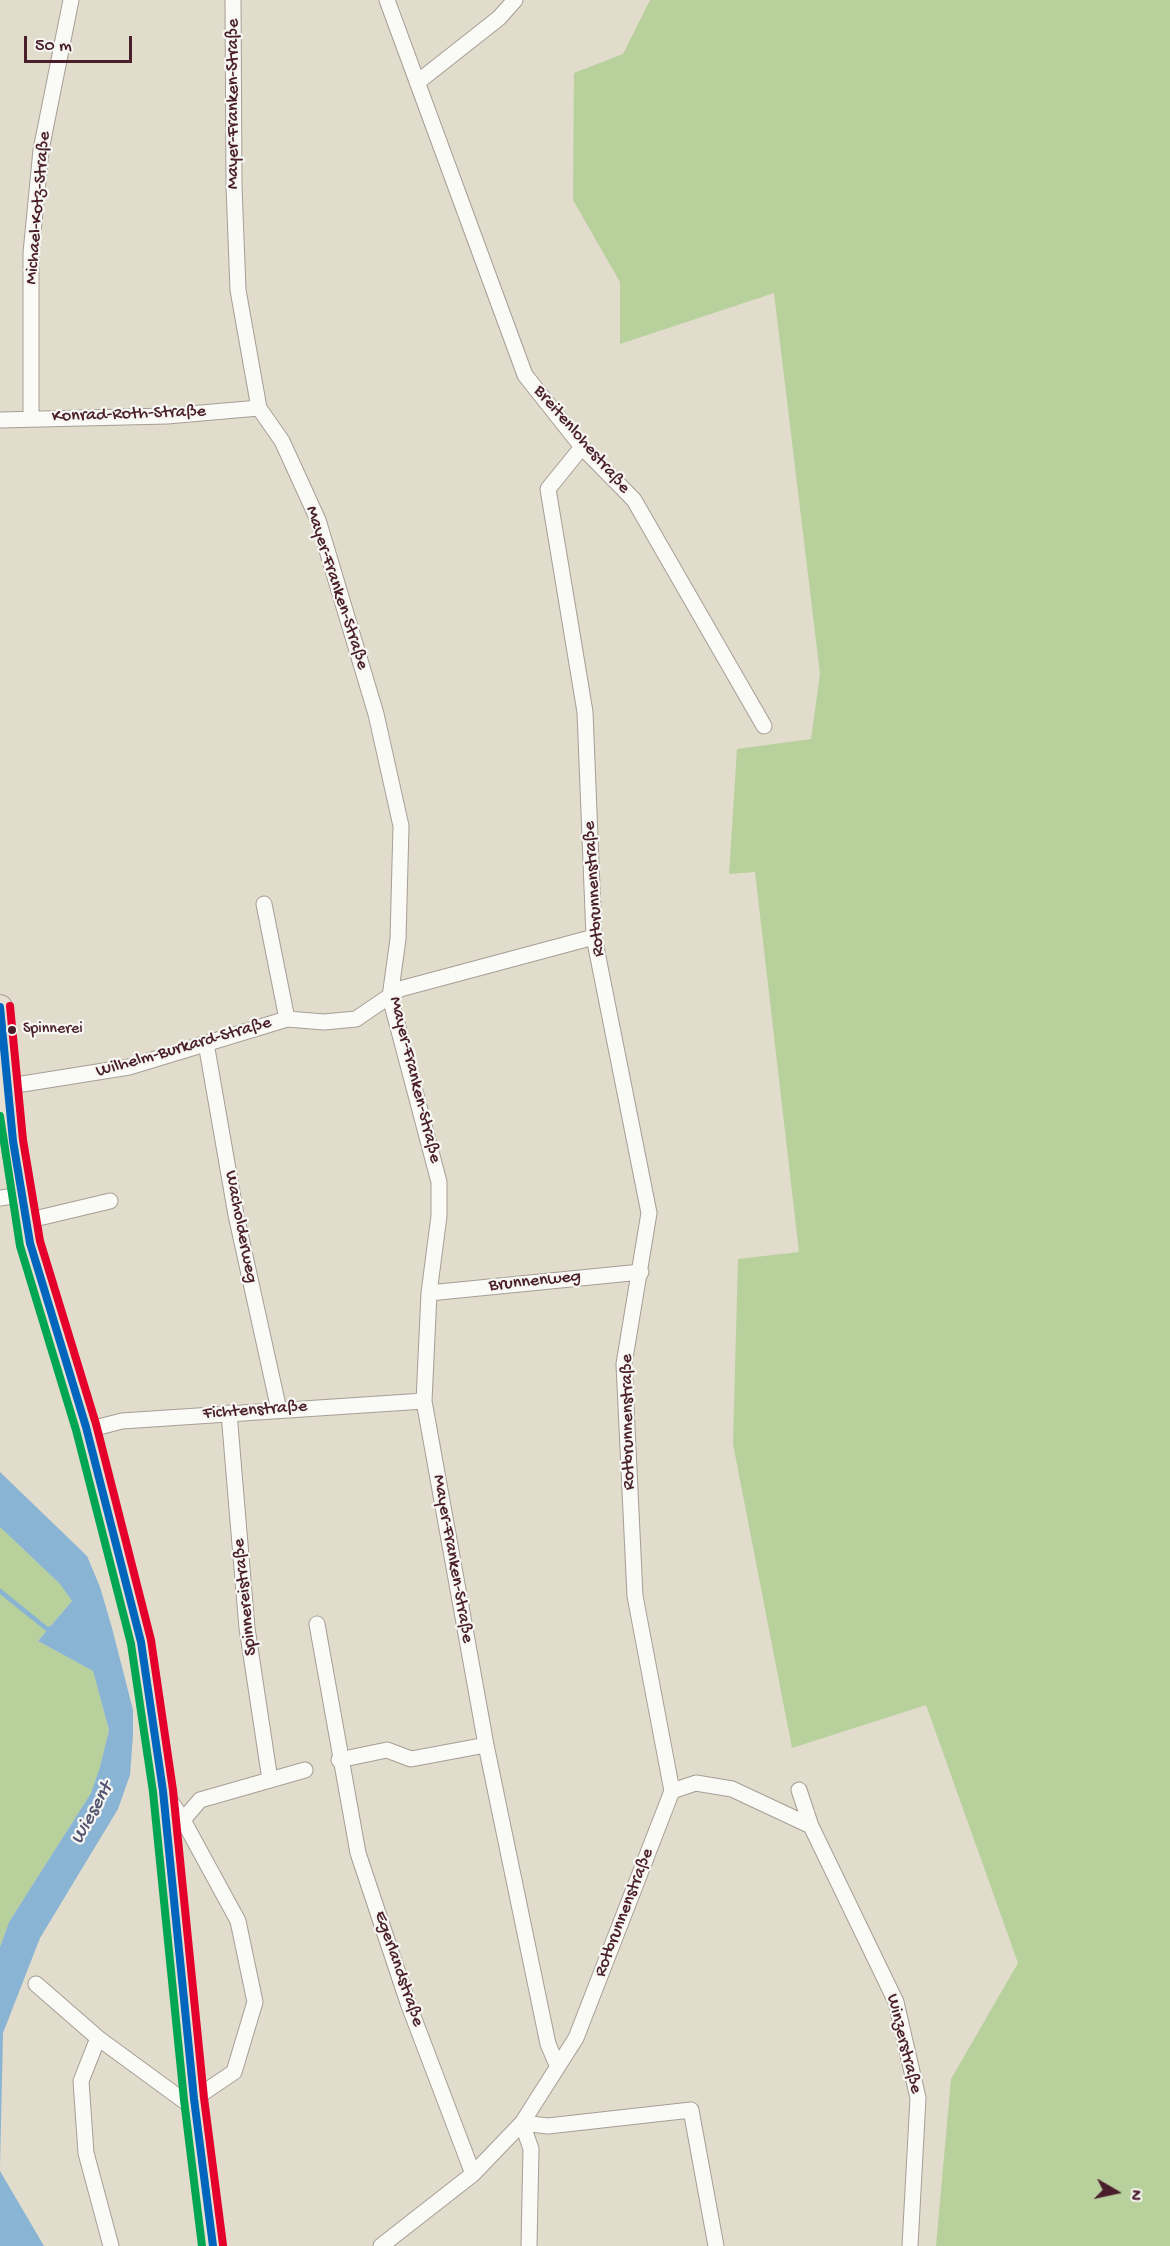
<!DOCTYPE html>
<html>
<head>
<meta charset="utf-8">
<style>
	body { margin:0 }
	#map { position:relative; width:1170px; height:2246px; overflow:hidden; background:#e1dccb; font-family:"Gochi Hand",sans-serif }
	canvas { display:block }
	.north { position:absolute; left:1086px; top:2162px; width:60px; height:60px; -webkit-text-stroke:4px #f6f6f2; paint-order:stroke; rotate:99deg; font-size:16px; font-weight:700; line-height:24px; text-align:center; color:#4a1f2b }
	.north::after { content:''; display:block; margin:auto; width:21px; height:27px; background:#4a1f2b; clip-path:polygon(50% 0,100% 100%,50% 72%,0 100%) }
	.scale { position:absolute; left:24px; top:36px; width:108px; height:27px; box-sizing:border-box; border:3px solid #4a1f2b; border-top:0; padding-left:8px; font-size:18px; line-height:21px; white-space:nowrap; color:#4a1f2b; -webkit-text-stroke:4px #f6f6f2; paint-order:stroke }
</style>
</head>
<body>
<div id="map">
<canvas width="1170" height="2246"></canvas>
<div class="north">N</div>
<div class="scale">50 m</div>
</div>
<script>
const ctx = document.querySelector('canvas').getContext('2d');
ctx.lineJoin = 'round';
function fill(path, color) {
  ctx.fillStyle = color;
  ctx.fill(path, 'evenodd');
}
function strokePath(path, color, width, dash) {
  ctx.strokeStyle = color;
  ctx.lineWidth = width;
  ctx.lineCap = dash ? 'butt' : 'round';
  ctx.setLineDash(dash || []);
  ctx.stroke(path);
}
function label(font, color, halo, rows, align = 'center') {
  ctx.font = font + ' "Gochi Hand",sans-serif';
  ctx.lineWidth = 4.5;
  ctx.setLineDash([]);
  ctx.textBaseline = 'middle';
  ctx.strokeStyle = halo;
  ctx.fillStyle = color;
  for (const [text, x, y, turn = 0] of rows) {
    ctx.save();
    ctx.translate(x, y);
    ctx.rotate((+turn || 0) * Math.PI / 180);
    ctx.textAlign = isNaN(turn) ? turn : align;
    if (halo) ctx.strokeText(text, 0, 0);
    ctx.fillText(text, 0, 0);
    ctx.restore();
  }
}
fill(new Path2D(`
	M650 0H1170V2246H936L951 2079 1018 1963 926 1705 792 1748 733 1444 738 1259 799 1252 755 872 729 874 737 749 811 739 820 674 774 293 620 344V282L573 200 574 73 623 54Z
	M0 1527 60 1584 72 1601 38 1641 93 1671 109 1730 100 1767 91 1793 9 1922 0 1947Z`), '#b7d09c');
fill(new Path2D(`
	M0 1472 87 1556 100 1587 112 1628 133 1710V1735L130 1775 118 1809 40 1938 3 2033 0 2166V1947L9 1922 91 1793 100 1767 109 1730 93 1671 38 1641 72 1601 60 1584 0 1527Z
	M0 2171 44 2246H0Z`), '#8ab4d3');
strokePath(new Path2D(`
	M0 1591 47 1629 54 1628`), '#8ab4d3', 4.5);
const street = new Path2D(`
	M233 0 234 186 238 290 259 408 282 441 318 520 376 714 401 826 398 939 390 997 439 1182V1216L429 1293 424 1401 486 1745 548 2044 557 2065
	M387 0 525 375 582 447 634 500 764 726
	M419 81 499 18 515 0
	M31 418V253L41 150 71 0
	M0 420 167 416 259 408
	M264 904 287 1019
	M206 1043 236 1215 279 1410
	M10 1086 129 1067 287 1019 324 1022 356 1019 400 989 594 937
	M0 1198 21 1195
	M26 1221 110 1201
	M429 1293 641 1272
	M229 1413 247 1628 270 1780
	M87 1430 122 1421 424 1401
	M317 1624 358 1853 408 2003 473 2174
	M339 1760 387 1750 411 1759 486 1745
	M799 1790 811 1826 896 2002 918 2098 910 2246
	M672 1791 696 1783 732 1789 811 1826
	M167 1796 183 1820 238 1921 255 2002 234 2072 194 2099
	M183 1820 200 1800 305 1770
	M36 1984 98 2038 195 2109
	M98 2038 81 2081 86 2153 111 2246
	M381 2246 473 2174 522 2123 576 2038 672 1791 635 1596 624 1364 649 1213 594 937 585 712 548 489 582 447
	M529 2246 531 2149 522 2123 548 2126 691 2110 716 2246`);
const primary = new Path2D(`
	M0 1007 13 1141 30 1243 86 1427 141 1642 163 1791 194 2099 213 2246`);
strokePath(street, '#a79e96', 17);
strokePath(primary, '#a79e96', 26);
strokePath(street, '#fafaf7', 15);
strokePath(primary, '#e6e0d3', 24);
strokePath(new Path2D(`
	M0 1007 13 1141 30 1243 86 1427 141 1642 163 1791 194 2099 213 2246`), '#0065bd', 8);
strokePath(new Path2D(`
	M0 1116 20 1246 76 1430 131 1644 153 1792 184 2100 202 2246`), '#00a651', 8);
strokePath(new Path2D(`
	M10 1006 23 1140 40 1241 96 1424 151 1640 173 1790 204 2098 223 2245`), '#e4002b', 8);
for (const [x, y, r, color] of [
	[12,1030,5,"#4a1f2b"]
]) {
  const dot = new Path2D();
  dot.arc(x, y, r, 0, 2 * Math.PI);
  ctx.fillStyle = color;
  ctx.fill(dot);
  strokePath(dot, '#f6f6f2', 2);
}
label('16px', '#4a1f2b', '#f6f6f2', [
	["Spinnerei",23,1030]
], 'left');
label('18px', '#4a1f2b', '#f6f6f2', [
	["Mayer-Franken-Straße",234,104,-90],
	["Michael-Kotz-Straße",39,208,-85],
	["Konrad-Roth-Straße",129,415,-2],
	["Breitenlohestraße",581,440,49],
	["Mayer-Franken-Straße",336,588,72],
	["Rotbrunnenstraße",595,889,-94],
	["Wilhelm-Burkard-Straße",184,1048,-16],
	["Mayer-Franken-Straße",414,1080,76],
	["Wacholderweg",240,1227,79],
	["Brunnenweg",535,1282,-6],
	["Fichtenstraße",255,1411,-4],
	["Rotbrunnenstraße",629,1422,-91],
	["Mayer-Franken-Straße",452,1559,80],
	["Spinnereistraße",246,1597,-96],
	["Rotbrunnenstraße",625,1913,-69],
	["Egerlandstraße",398,1969,71],
	["Winzerstraße",903,2044,76]
]);
label('italic 20px', '#555470', '#f6f6f2', [
	["Wiesent",93,1814,-61]
]);
</script>
</body>
</html>
